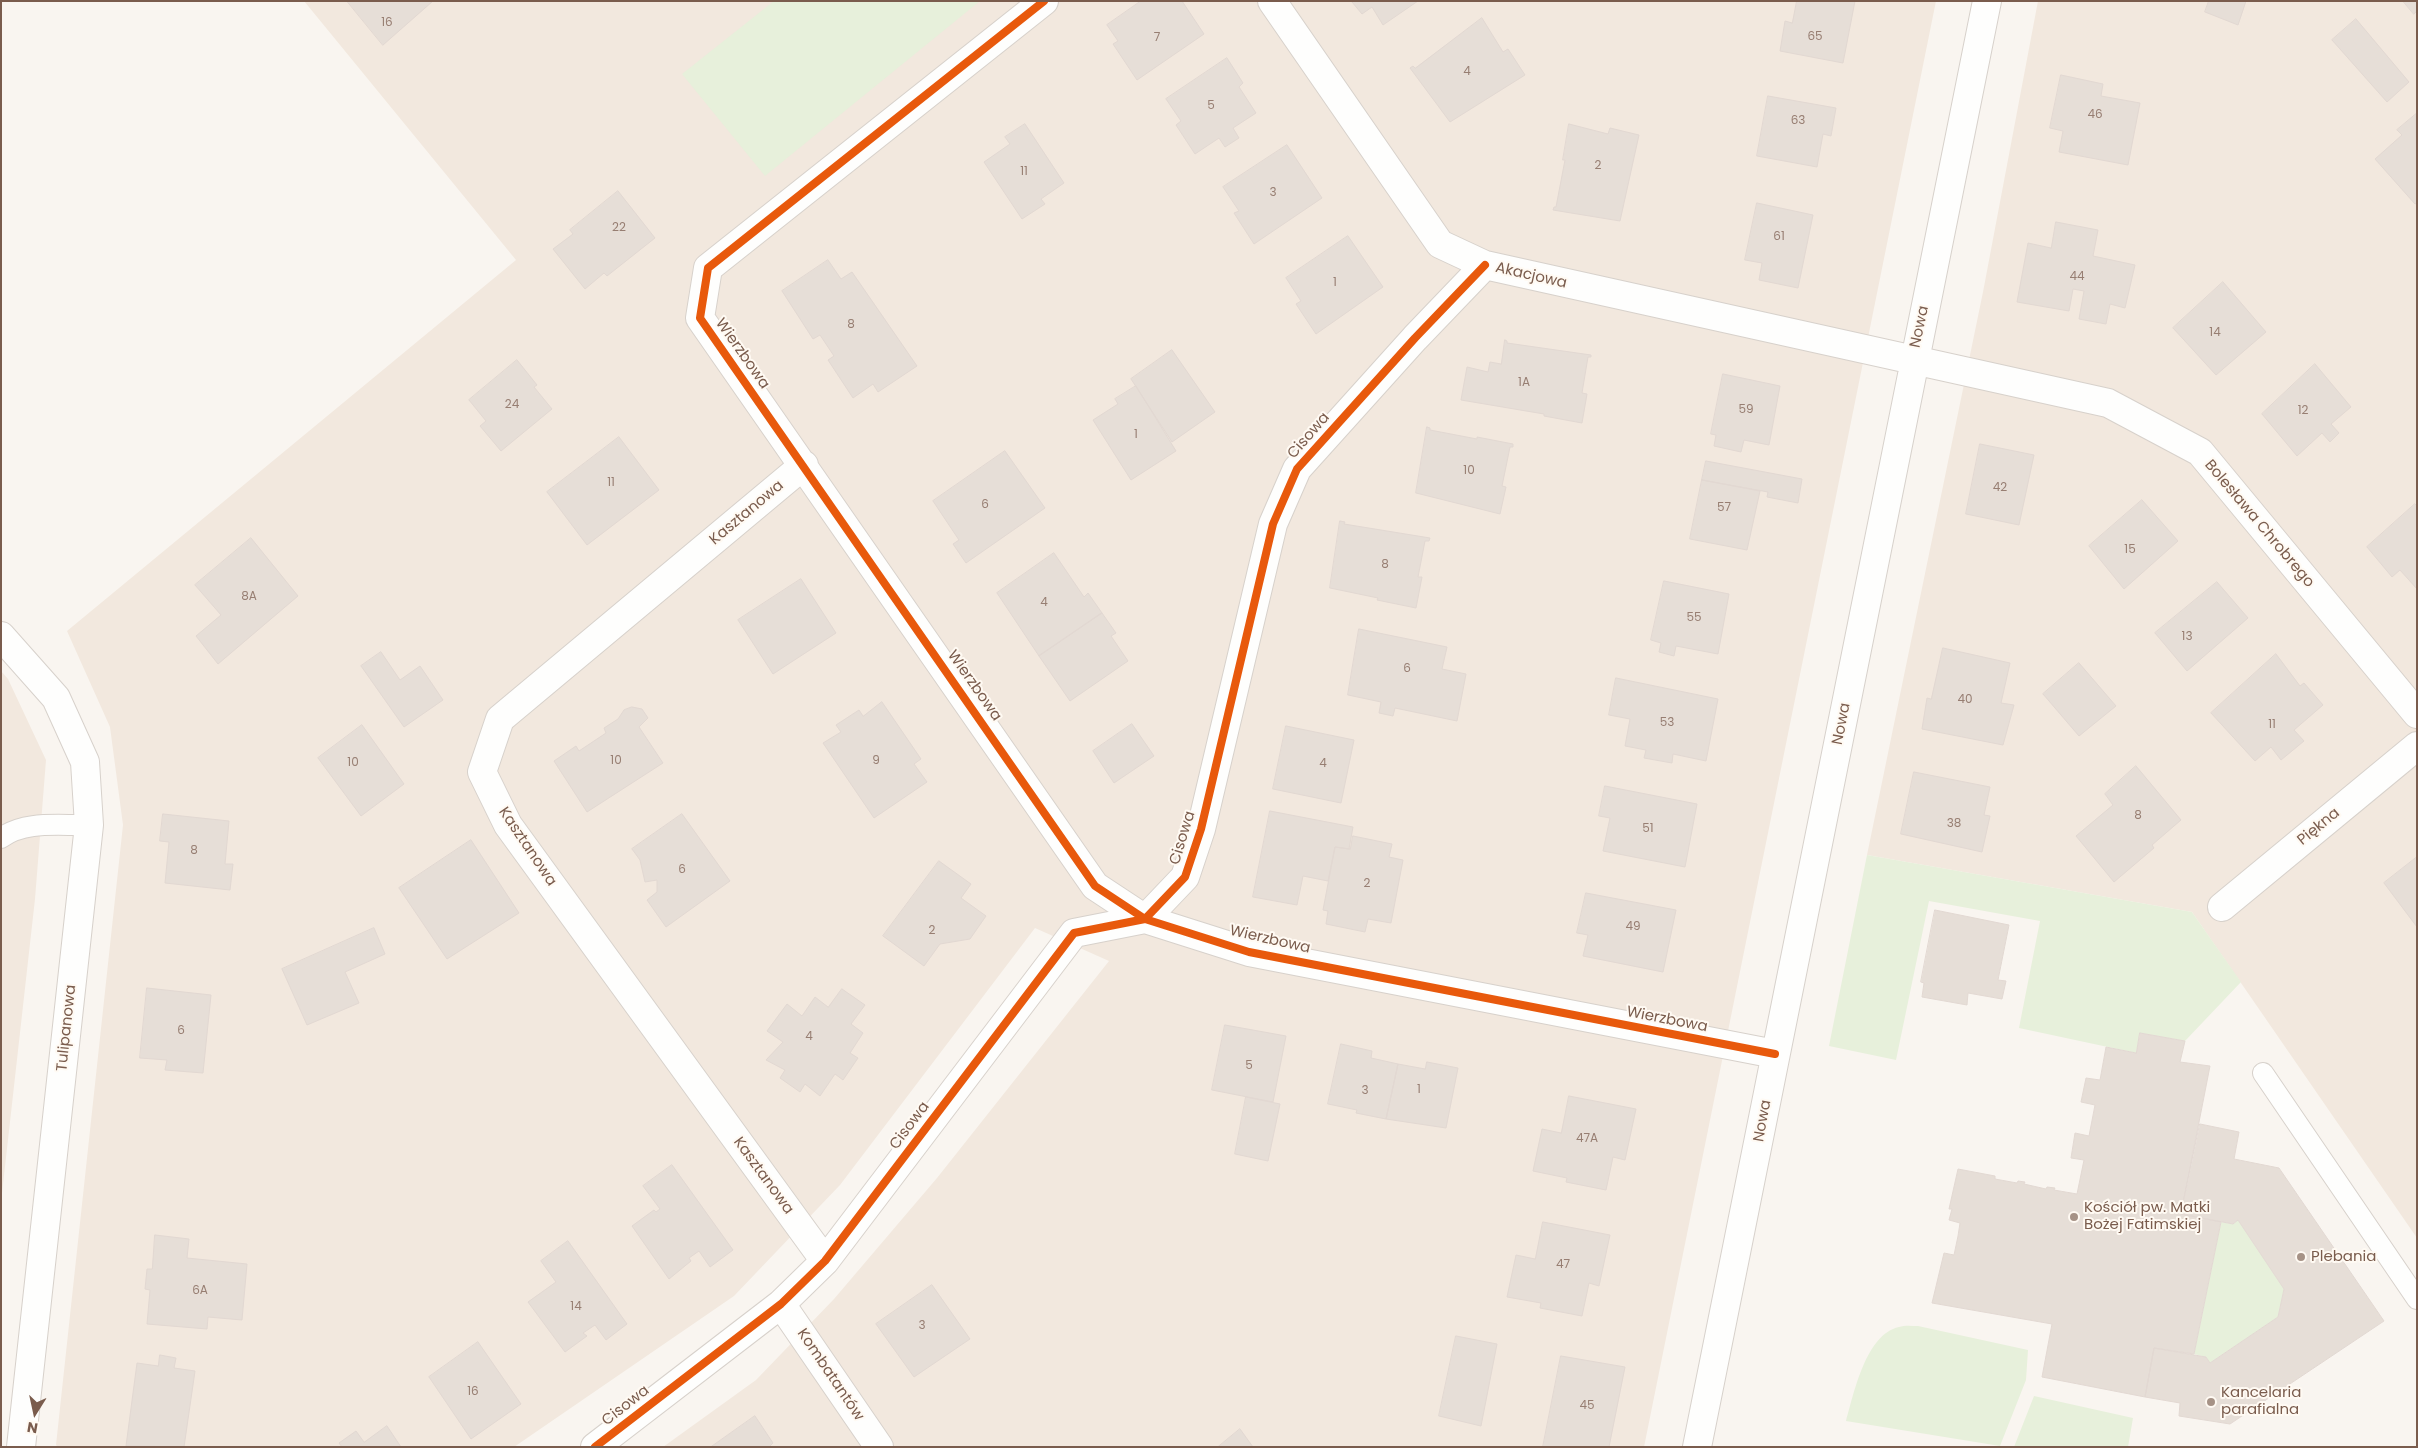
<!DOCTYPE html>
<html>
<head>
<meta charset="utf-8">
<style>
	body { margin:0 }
	#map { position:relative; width:2418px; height:1448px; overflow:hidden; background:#f9f5f0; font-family:Poppins,sans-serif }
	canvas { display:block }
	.frame { position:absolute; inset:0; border:2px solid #7a5c4d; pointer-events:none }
	.north { position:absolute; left:10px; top:1388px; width:50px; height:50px; -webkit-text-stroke:4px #fffaf3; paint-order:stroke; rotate:190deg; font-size:14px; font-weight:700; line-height:20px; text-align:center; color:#7a5c4d }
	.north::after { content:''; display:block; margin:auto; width:18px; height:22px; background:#7a5c4d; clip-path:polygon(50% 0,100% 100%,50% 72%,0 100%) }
</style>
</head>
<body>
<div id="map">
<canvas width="2418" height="1448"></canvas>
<div class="frame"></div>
<div class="north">N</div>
</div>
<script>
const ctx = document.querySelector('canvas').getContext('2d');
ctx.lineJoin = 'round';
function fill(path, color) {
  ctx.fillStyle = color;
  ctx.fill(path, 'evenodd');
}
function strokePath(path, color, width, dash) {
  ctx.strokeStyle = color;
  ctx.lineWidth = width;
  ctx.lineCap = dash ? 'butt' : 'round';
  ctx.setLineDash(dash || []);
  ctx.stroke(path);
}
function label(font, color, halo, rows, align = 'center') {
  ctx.font = font + ' Poppins,sans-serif';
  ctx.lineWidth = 4;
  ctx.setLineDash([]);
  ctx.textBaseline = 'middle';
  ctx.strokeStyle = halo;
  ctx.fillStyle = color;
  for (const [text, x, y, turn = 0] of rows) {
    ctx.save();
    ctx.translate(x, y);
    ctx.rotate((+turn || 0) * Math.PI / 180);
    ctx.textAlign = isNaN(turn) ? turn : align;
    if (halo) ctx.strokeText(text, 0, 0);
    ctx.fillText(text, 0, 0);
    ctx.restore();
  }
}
fill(new Path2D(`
	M304 1H1936L1644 1447H663L756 1380 834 1299 937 1178 1109 961 1035 928 840 1185 734 1296 514 1447H58L56 1445 123 825 110 727 67 631 516 260Z
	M2038 1H2417V1238L2192 912 1867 855 1983 292Z
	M1 671 8 679 46 760 35 899 1 1202Z`), '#f2e8de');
fill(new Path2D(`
	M774 1H980L765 176 682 74Z
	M1867 855 2192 912 2241 982 2185 1041 2140 1033 2136 1053 2019 1028 2040 921 1929 901 1896 1060 1829 1046Z
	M2238 1220 2284 1289 2278 1317 2210 1363 2206 1357 2194 1354 2221 1222 2233 1224Z
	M1918 1326 2028 1350 2026 1380 2000 1446 1846 1421C1854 1393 1866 1334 1899 1327 1905 1325 1912 1326 1918 1326Z
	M2034 1396 2133 1418 2128 1447H2014Z`), '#e7f0db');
const building = new Path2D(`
	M347 1H433L383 45Z
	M1141 1H1182L1204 34 1137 80 1113 44 1118 41 1107 25Z
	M1418 1 1383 25 1372 7 1362 14 1352 2Z
	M1797 1H1855L1843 63 1780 51 1785 21 1792 23Z
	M2209 1H2246L2238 25 2205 12Z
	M2403 1H2417V11L2414 14Z
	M1482 18 1503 52 1508 49 1525 75 1450 122 1410 68 1413 66 1415 68Z
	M2356 19 2409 82 2387 102 2332 40Z
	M1227 58 1243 83 1239 87 1256 113 1233 128 1239 138 1225 147 1219 138 1195 154 1176 125 1181 121 1166 99Z
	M2061 75 2103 84 2101 96 2140 103 2128 165 2059 152 2063 131 2050 128Z
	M1768 96 1836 108 1831 136 1823 134 1817 167 1757 156Z
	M2416 114 2417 203 2415 204 2375 159 2402 135 2397 130Z
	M1025 124 1064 183 1041 199 1045 204 1022 219 984 162 1010 144 1005 137Z
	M1569 124 1608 134 1610 128 1639 135 1620 221 1553 210 1554 207H1556L1565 160H1563Z
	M1287 145 1322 198 1254 244 1234 213 1239 211 1223 187Z
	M618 191 655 238 607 276 604 273 585 289 553 249 573 234 570 230Z
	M1757 203 1813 215 1798 288 1759 280 1762 263 1745 260Z
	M2056 222 2098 230 2093 256 2135 265 2125 308 2110 304 2106 324 2079 319 2084 291 2073 289 2069 311 2017 302 2028 243 2051 248Z
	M1348 236 1383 287 1316 334 1296 304 1301 301 1286 278Z
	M828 260 841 279 852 272 917 366 878 392 873 384 853 398 828 360 834 356 820 335 813 339 782 291Z
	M2223 282 2266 332 2216 375 2173 328Z
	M1505 340 1507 341V343L1591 355V357H1588L1582 393 1587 394 1582 423 1544 416V414L1461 400 1467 367 1488 372 1490 362 1501 364Z
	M1172 350 1215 412 1172 442 1131 379Z
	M517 360 537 385 534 387 552 409 501 451 480 426 486 421 469 400Z
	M2315 364 2351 407 2331 424 2339 433 2330 442 2322 433 2297 456 2262 414Z
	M1723 374 1780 386 1769 445 1744 440 1741 452 1714 446 1716 435 1711 434Z
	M1136 386 1176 451 1131 480 1093 420 1118 404 1115 399Z
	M1427 427 1430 428V430L1477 439V437L1513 444V447H1510L1502 486 1506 487 1500 514 1416 493Z
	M619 437 659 490 587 545 547 492Z
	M1980 444 2034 455 2019 525 1966 514Z
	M1005 451 1045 508 966 563 953 544 959 540 933 501Z
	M1706 461 1802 479 1798 503 1767 497 1768 492 1702 480Z
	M1702 480 1760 491 1747 550 1690 539Z
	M2142 500 2178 541 2124 589 2089 546Z
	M2415 504 2417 506V589L2400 570 2392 577 2367 547Z
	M1340 521 1345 522 1344 524 1430 538 1429 541H1425L1418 577H1422L1416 608 1377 600 1378 598 1330 588Z
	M251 538 298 596 218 664 196 636 221 615 195 585Z
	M1054 553 1084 597 1088 593 1102 613 1039 656 997 593Z
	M801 579 836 633 773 674 738 620Z
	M1664 581 1729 594 1718 654 1676 646 1674 656 1659 652 1661 643 1651 640Z
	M2217 582 2248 618 2187 671 2155 633Z
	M1102 613 1116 633 1111 636 1128 661 1070 701 1039 656Z
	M1359 629 1447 647 1442 669 1466 674 1457 721 1395 708 1393 716 1379 713 1381 702 1348 695Z
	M1943 648 2010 663 2001 703 2014 705 2003 745 1922 729 1927 698 1931 699Z
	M381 652 400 680 420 666 443 700 404 727 361 666Z
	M2276 654 2300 686 2304 683 2323 705 2294 730 2304 741 2281 760 2271 747 2255 761 2211 713Z
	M2079 663 2116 706 2079 736 2043 694Z
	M1616 678 1718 699 1706 761 1673 754 1672 763 1644 758 1646 750 1625 746 1630 719 1609 715Z
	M882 702 921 759 914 764 927 782 874 818 823 743 841 732 836 725 859 710 863 716Z
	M632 707 642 709 648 718 639 727 663 763 587 812 554 761 576 746 579 751 606 733 604 728 618 719 624 710Z
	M1132 724 1154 756 1114 783 1093 751Z
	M362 725 404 784 361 816 318 758Z
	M1286 726 1354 740 1341 803 1273 789Z
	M2136 766 2181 820 2152 845 2154 848 2114 882 2076 836 2113 805 2105 794Z
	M1914 772 1990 787 1984 815 1990 816 1982 852 1901 834Z
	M1605 786 1697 804 1685 867 1603 851 1610 818 1599 816Z
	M1270 811 1353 827 1349 849 1335 847 1328 881 1303 876 1297 905 1253 897Z
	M163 814 229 821 225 864H233L230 890 165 883 169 842 160 841Z
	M682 814 730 881 666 927 647 900 657 892V880L645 882 640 860 632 849Z
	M1353 836 1392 844 1389 857 1403 860 1391 923 1368 919 1365 932 1326 924 1328 911 1323 910 1335 847 1350 849Z
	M471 840 519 913 447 959 399 888Z
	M2417 857V927L2384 883Z
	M939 861 971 884 961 898 986 916 970 939 940 944 924 966 883 936Z
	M1586 893 1676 910 1663 972 1583 956 1588 935 1577 933Z
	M1935 910 2009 925 1998 980 2006 981 2002 999 1968 993 1967 1005 1922 997 1924 983 1921 982Z
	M374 928 385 954 345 972 359 1003 307 1025 282 969Z
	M147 988 211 995 203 1073 165 1070 167 1060 140 1058Z
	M842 989 865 1005 851 1024 863 1033 850 1053 858 1058 843 1080 835 1074 820 1096 805 1084 800 1092 780 1078 785 1070 766 1060 783 1042 767 1031 787 1004 802 1016 815 997 828 1007Z
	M1225 1025 1286 1036 1273 1102 1212 1090Z
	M2140 1033 2185 1041 2180 1062 2210 1066 2181 1214 2221 1222 2194 1354 2154 1348 2145 1397 2042 1377 2052 1324 1932 1303 1944 1253 1954 1255 1958 1236 1960 1223 1949 1220 1952 1209H1949L1958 1169 1995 1176V1179L2017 1183 2018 1181 2025 1182 2024 1184 2046 1189 2047 1187 2055 1188 2054 1190 2077 1194 2084 1160 2071 1158 2075 1133 2089 1136 2095 1105 2081 1102 2086 1078 2100 1080 2106 1047 2136 1053Z
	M1341 1044 1372 1051 1371 1058 1398 1064 1386 1119 1356 1113 1357 1110 1328 1104Z
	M1427 1062 1458 1068 1446 1128 1386 1119 1398 1064 1425 1069Z
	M1569 1096 1636 1109 1625 1160 1613 1157 1606 1190 1566 1182 1567 1178 1533 1171 1542 1129 1561 1133Z
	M1246 1097 1280 1104 1268 1161 1235 1154Z
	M2200 1124 2239 1132 2234 1159 2279 1168 2384 1321 2230 1424 2179 1416 2180 1403 2145 1397 2154 1348 2206 1357 2210 1363 2278 1317 2284 1289 2238 1220 2233 1224 2181 1214Z
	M672 1165 733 1250 710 1267 699 1251 689 1258 691 1261 669 1279 632 1226 654 1210 656 1212 660 1209 643 1186Z
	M1543 1222 1610 1235 1599 1286 1589 1283 1582 1316 1540 1308 1541 1303 1507 1297 1516 1255 1535 1259Z
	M155 1235 189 1239 187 1258 247 1264 242 1320 208 1317 207 1329 147 1324 150 1290 145 1289 147 1269H152Z
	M568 1241 627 1324 606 1340 595 1325 583 1333 587 1336 565 1352 528 1302 556 1282 541 1261Z
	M932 1285 970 1339 914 1377 876 1324Z
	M1456 1336 1497 1344 1481 1426 1439 1416Z
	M478 1342 521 1404 471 1439 429 1377Z
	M160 1355 176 1358 174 1368 195 1371 184 1447 126 1446 137 1363 158 1366Z
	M1561 1356 1625 1367 1609 1447H1543Z
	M755 1416 773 1443 769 1447H711Z
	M387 1426 401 1447H342L339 1443 356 1431 364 1442Z
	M1240 1429 1253 1447H1218Z`);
fill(building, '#e6ded7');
strokePath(building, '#e2d8d2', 1);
const lane = new Path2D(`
	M1 838C25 820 60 826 89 825
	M2263 1073 2417 1299`);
const street = new Path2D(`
	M1044 1 708 268 700 318 1095 886 1145 919 1249 952 1775 1054
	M1272 1 1440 244 1485 265 2108 403 2200 452 2417 714
	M804 465 500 719 482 772 508 825 825 1261
	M1 636 56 698 85 762 89 825 21 1447
	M2222 907 2417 746
	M781 1304 879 1447
	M595 1447 781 1304 825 1261 1074 933 1145 919 1185 877 1201 829 1273 524 1297 469 1415 338 1485 265
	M1697 1447 1987 1`);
strokePath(lane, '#d7d1cb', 22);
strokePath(street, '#d7d1cb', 30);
strokePath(lane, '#fefefd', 20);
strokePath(street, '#fefefd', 28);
strokePath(new Path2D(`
	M1044 1 708 268 700 318 1095 886 1145 919 1249 952 1775 1054
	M595 1447 781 1304 825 1261 1074 933 1145 919 1185 877 1201 829 1273 524 1297 469 1415 338 1485 265`), '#e8590c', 8);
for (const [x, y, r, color] of [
	[2074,1217,5,"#a69286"],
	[2301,1257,5,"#a69286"],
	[2211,1402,5,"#a69286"]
]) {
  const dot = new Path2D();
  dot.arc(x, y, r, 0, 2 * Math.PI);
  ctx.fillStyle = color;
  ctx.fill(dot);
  strokePath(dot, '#fffaf3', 2);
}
label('12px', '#977e72', null, [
	["16",387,23],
	["65",1815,37],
	["7",1157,38],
	["4",1467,72],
	["5",1211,106],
	["46",2095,115],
	["63",1798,121],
	["2",1598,166],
	["11",1024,172],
	["3",1273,193],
	["22",619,228],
	["61",1779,237],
	["44",2077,277],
	["1",1335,283],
	["8",851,325],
	["14",2215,333],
	["1A",1524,383],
	["24",512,405],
	["59",1746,410],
	["12",2303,411],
	["1",1136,435],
	["10",1469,471],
	["11",611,483],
	["42",2000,488],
	["6",985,505],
	["57",1724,508],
	["15",2130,550],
	["8",1385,565],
	["8A",249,597],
	["4",1044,603],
	["55",1694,618],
	["13",2187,637],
	["6",1407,669],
	["40",1965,700],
	["53",1667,723],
	["11",2272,725],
	["10",616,761],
	["9",876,761],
	["10",353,763],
	["4",1323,764],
	["8",2138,816],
	["38",1954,824],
	["51",1648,829],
	["8",194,851],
	["6",682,870],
	["2",1367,884],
	["49",1633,927],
	["2",932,931],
	["6",181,1031],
	["4",809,1037],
	["5",1249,1066],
	["1",1419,1090],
	["3",1365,1091],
	["47A",1587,1139],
	["47",1563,1265],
	["6A",200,1291],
	["14",576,1307],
	["3",922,1326],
	["16",473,1392],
	["45",1587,1406]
]);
label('15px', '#7a5c4d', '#fffaf3', [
	["Akacjowa",1531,276,13],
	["Nowa",1920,327,-78],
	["Wierzbowa",742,354,55],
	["Cisowa",1309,436,-49],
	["Kasztanowa",747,513,-40],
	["Bolesława Chrobrego",2259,524,50],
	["Wierzbowa",974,686,55],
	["Nowa",1842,724,-79],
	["Piękna",2319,827,-39],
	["Cisowa",1183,838,-73],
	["Kasztanowa",527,847,56],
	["Wierzbowa",1270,940,13],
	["Wierzbowa",1667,1020,11],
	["Tulipanowa",67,1028,-84],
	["Nowa",1763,1121,-80],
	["Cisowa",910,1126,-53],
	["Kasztanowa",763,1176,54],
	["Kombatantów",830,1375,56],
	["Cisowa",626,1406,-38]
]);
label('15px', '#7a5c4d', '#fffaf3', [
	["Kościół pw. Matki",2084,1208],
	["Bożej Fatimskiej",2084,1225],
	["Plebania",2311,1257],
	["Kancelaria",2221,1393],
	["parafialna",2221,1410]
], 'left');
</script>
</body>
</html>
